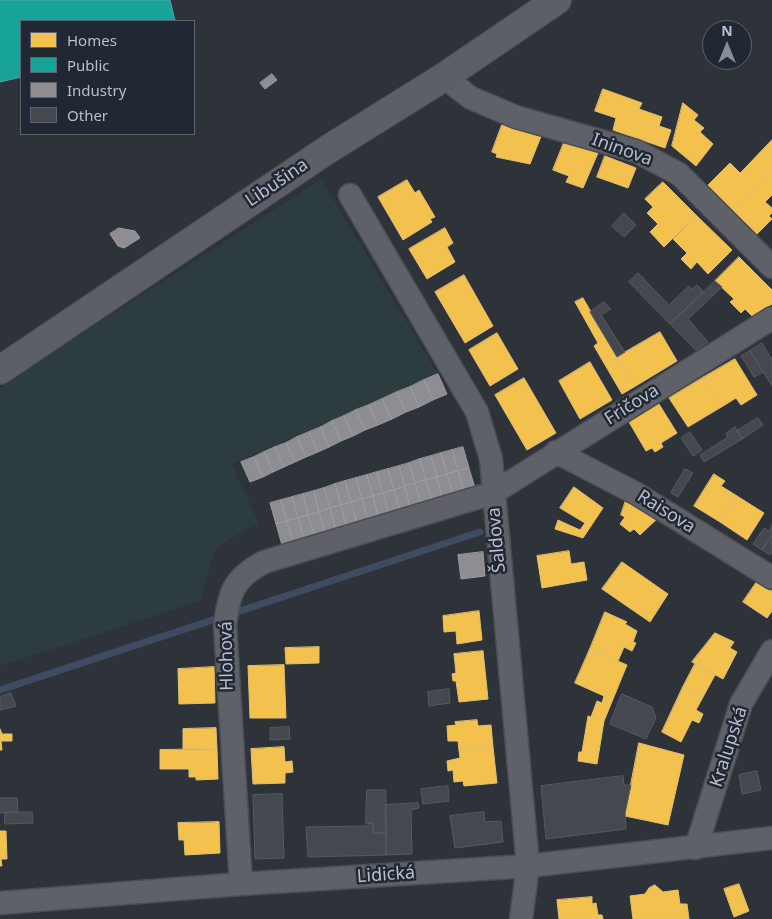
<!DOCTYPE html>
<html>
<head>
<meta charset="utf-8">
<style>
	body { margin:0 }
	#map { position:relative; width:772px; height:919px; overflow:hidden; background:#2e3239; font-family:"Noto Sans",sans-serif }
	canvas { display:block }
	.legend { position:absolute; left:20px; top:20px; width:175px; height:115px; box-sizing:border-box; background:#222833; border:1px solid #5e646f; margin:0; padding:6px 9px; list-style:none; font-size:15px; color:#b9bfc9 }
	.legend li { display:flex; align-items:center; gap:10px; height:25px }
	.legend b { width:25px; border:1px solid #5e646f }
	.north { position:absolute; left:702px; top:20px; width:50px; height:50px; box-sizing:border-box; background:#222833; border:1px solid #5e646f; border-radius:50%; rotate:0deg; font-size:14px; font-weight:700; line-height:20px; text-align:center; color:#b9bfc9 }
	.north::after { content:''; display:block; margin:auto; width:18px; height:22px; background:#888e97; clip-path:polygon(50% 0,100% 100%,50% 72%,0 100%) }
</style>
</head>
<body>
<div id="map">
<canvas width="772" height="919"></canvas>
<ul class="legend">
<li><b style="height:14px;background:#f2c14e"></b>Homes</li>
<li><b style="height:14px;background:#17a398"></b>Public</li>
<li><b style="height:14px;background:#8d8d92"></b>Industry</li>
<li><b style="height:14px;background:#45484e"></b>Other</li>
</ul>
<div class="north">N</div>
</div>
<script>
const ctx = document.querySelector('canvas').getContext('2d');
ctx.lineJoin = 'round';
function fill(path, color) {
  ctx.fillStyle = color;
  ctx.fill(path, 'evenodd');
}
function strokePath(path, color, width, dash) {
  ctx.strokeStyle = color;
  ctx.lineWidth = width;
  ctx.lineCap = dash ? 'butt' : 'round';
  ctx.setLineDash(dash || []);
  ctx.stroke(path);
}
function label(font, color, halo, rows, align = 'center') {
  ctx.font = font + ' "Noto Sans",sans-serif';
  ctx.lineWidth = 5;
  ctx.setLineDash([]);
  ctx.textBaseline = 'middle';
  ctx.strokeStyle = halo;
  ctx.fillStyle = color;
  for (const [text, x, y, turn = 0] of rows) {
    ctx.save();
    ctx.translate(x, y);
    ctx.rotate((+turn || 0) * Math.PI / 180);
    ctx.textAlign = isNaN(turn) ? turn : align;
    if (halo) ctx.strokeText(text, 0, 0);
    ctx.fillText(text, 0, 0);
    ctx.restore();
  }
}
fill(new Path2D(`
	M321 179 438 374 232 464 259 524 242 532 215 549 200 601 0 666V387Z`), '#2c3c3f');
const homes = new Path2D(`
	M603 89 642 103 639 109 662 117 659 126 671 130 665 148 613 130 616 118 595 111Z
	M683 103 698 115 694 120 704 128 700 132 713 144 696 166 672 146Z
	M502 125 542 134 530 164 496 157 497 154 492 152Z
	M565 140 598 153 583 188 566 182 569 176 553 170Z
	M772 140V172L733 211 707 186 730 163 740 173Z
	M605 156 636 168 628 188 597 177Z
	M772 172V195L765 202 772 208V213L769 216 772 219 756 235 733 211Z
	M407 180 415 193 419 190 435 217 430 219 432 222 403 240 378 197Z
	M663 182 696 215 664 247 650 232 658 224 647 213 653 207 645 199Z
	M696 215 732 250 708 274 697 262 691 269 681 259 687 253 673 239Z
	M445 228 453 243 447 247 455 262 427 279 409 249Z
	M739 257 772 290V304L752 316 745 309 741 313 730 302 734 299 715 281Z
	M464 275 493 326 465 343 435 292Z
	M583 298 634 387 622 394 594 346 598 343 575 302Z
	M660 332 677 361 634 387 617 357Z
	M497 333 518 369 490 386 469 350Z
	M735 359 757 395 741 405 736 398 723 406 704 377Z
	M590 362 612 400 580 419 559 381Z
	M704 377 723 406 688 427 669 398Z
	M524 378 556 433 527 450 495 395Z
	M659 404 677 433 661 443 663 447 655 452 652 448 646 451 629 422Z
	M714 474 725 481 721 486 737 496 720 522 694 506Z
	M574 487 603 508 583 538 555 529 558 520 580 530 585 523 560 508Z
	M737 496 764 513 747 540 720 522Z
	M627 497 660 516 640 535 634 529 630 532 620 524 625 517 621 515Z
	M569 551 571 564 584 562 587 580 542 588 537 556Z
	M622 562 668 594 650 622 602 589Z
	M758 580 772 589V611L767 618 743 602Z
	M479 611 482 640 457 644 456 631 444 632 443 616Z
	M605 612 627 622 625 624 637 631 633 642 636 643 632 651 624 647 618 661 590 649Z
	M715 633 734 642 730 648 737 652 723 679 692 662Z
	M319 647V663L286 664 285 648Z
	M590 649 627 665 604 721 597 764 578 761 579 752H582L588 716 591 717 597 701 602 703 604 696 575 683Z
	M483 651 488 699 459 702 456 681H453L452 674 456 673 454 654Z
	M695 664 715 675 703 697 683 687Z
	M284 665 286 718H250L248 666Z
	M214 667 215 703 179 704 178 669Z
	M683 687 703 697 696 710 703 714 699 723 692 720 681 742 662 732Z
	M477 720 478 726 491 725 493 747 459 750 458 741H448L447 726 456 725 455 722Z
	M216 728 217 749H183V729Z
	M0 729 2 734H12V741H1L2 750H0Z
	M639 743 684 755 668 825 625 816Z
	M284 747 285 762 292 761 293 772 285 773V783L253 784 251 749Z
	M493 747 497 783 464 786 463 781 454 782 453 770 448 771 447 761 460 758 459 750Z
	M217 749 218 779 196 780V777H189V769H160V750Z
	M219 822 220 853 185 855 184 840H179L178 823Z
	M0 831H6L7 859H1L2 866H0Z
	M739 884 749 911 734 917 724 889Z
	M655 885 663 892 678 890 680 904H687L689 919H633L630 896 645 894 649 888Z
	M592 897V904L596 903 598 915H602L603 919H559L557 900Z`);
fill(homes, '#f2c14e');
strokePath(homes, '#e1c073', 1);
const public = new Path2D(`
	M0 0H170L175 21H21V77L0 82Z`);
fill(public, '#17a398');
strokePath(public, '#48aba7', 1);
const industry = new Path2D(`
	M272 74 277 80 265 89 260 83Z
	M119 228 135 231 140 238 124 248 118 246 110 234Z
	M438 374 447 394 433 400 424 380Z
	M424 380 433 400 419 407 410 387Z
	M410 387 419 407 406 412 397 392Z
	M397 392 406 412 392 419 382 399Z
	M382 399 392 419 378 425 369 405Z
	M369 405 378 425 365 430 356 410Z
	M356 410 365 430 353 436 344 416Z
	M344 416 353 436 341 441 332 421Z
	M332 421 341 441 329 447 321 427Z
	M321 427 329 447 318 452 309 432Z
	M309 432 318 452 306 457 297 437Z
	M297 437 306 457 295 462 286 443Z
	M286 443 295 462 284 467 275 447Z
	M275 447 284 467 273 472 264 452Z
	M463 447 469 468 458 471 452 450Z
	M452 450 458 471 447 474 441 453Z
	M264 452 273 472 263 477 254 457Z
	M441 453 447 474 437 477 431 456Z
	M431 456 437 477 426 480 420 459Z
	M254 457 263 477 250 482 241 462Z
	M420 459 426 480 415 483 409 463Z
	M409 463 415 483 405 486 399 466Z
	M399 466 405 486 394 490 388 469Z
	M469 468 475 488 464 492 458 471Z
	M388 469 394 490 383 493 377 472Z
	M458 471 464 492 453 495 447 474Z
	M377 472 383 493 373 496 367 475Z
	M447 474 453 495 442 498 437 477Z
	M367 475 373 496 362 499 356 478Z
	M437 477 442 498 432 501 426 480Z
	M356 478 362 499 351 502 345 481Z
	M426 480 432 501 421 504 415 483Z
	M345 481 351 502 341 505 335 484Z
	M415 483 421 504 410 508 405 486Z
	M335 484 341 505 330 508 324 488Z
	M405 486 410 508 400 511 394 490Z
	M324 488 330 508 319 512 314 491Z
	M394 490 400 511 389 514 383 493Z
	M314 491 319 512 308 515 303 494Z
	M383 493 389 514 378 517 373 496Z
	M303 494 308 515 298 518 292 497Z
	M373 496 378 517 368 520 362 499Z
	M292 497 298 518 287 521 281 500Z
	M362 499 368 520 357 523 351 502Z
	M281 500 287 521 276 524 270 503Z
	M351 502 357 523 346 526 341 505Z
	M341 505 346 526 336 530 330 508Z
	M330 508 336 530 325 533 319 512Z
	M319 512 325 533 315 536 308 515Z
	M308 515 315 536 304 539 298 518Z
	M298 518 304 539 293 542 287 521Z
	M287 521 293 542 282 545 276 524Z
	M483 552 485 576 461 579 458 555Z`);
fill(industry, '#8d8d92');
strokePath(industry, '#9a9ca2', 1);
strokePath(new Path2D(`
	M0 690 480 532`), '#3f4b61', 7);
const building = new Path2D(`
	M624 213 636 225 624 237 612 226Z
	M638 273 669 305 689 286 692 289 697 285 704 292 670 324 629 282Z
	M715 281 722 287 688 319 708 342 696 350 670 324Z
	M604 302 611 309 601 315 625 352 617 357 590 312Z
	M762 343 772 360V386L750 351Z
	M750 351 763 372 754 377 741 356Z
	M758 418 763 425 742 439 737 431Z
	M735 427 742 439 704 462 700 455 728 437 726 434Z
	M690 432 702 450 693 456 681 438Z
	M685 469 693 473 678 497 671 493Z
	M772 525V535L762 550 753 544 764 528 769 531Z
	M772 535V552L770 555 762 550Z
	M449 689 450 703 429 706 428 692Z
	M11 693 16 706 0 710V697Z
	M622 694 652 707 656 718 646 739 610 724Z
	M289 727 290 739 270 740V728Z
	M757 771 761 790 742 794 739 775Z
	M623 776 624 785H631L625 813 626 829 546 839 541 786Z
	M448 786 449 801 423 804 421 789Z
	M367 790H386V833H373V823H366Z
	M282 794 284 858 255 859 253 795Z
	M0 798H17L18 812 0 813Z
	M418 803 419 808 411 810 412 854 386 855 385 805Z
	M5 812H32L33 823 5 824Z
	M484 812 485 822 501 821 503 842 455 848 450 816Z
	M368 823H373V833H386V855L308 857 306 827 368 826Z`);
fill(building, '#45484e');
strokePath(building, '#565a61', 1);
const street = new Path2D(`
	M444 77 471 98 516 117 636 151 679 174 772 267
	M350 195 477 412 491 459 528 866 521 919
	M556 452 637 494 772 578
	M696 848 741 704 772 651
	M241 884 225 625C229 592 234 578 264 562L493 493 772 318
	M0 903 241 884 528 866 772 838`);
const secondary = new Path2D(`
	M0 370 327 150 444 77 557 0`);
strokePath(street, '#4a4d52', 25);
strokePath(secondary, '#4a4d52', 30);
strokePath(street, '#5e6167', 22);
strokePath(secondary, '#5c5f65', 28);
label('18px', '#b9bfc9', '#222833', [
	["Ininova",622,150,20],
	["Libušina",277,183,-34],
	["Fričova",632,405,-32],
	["Raisova",666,512,32],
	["Šaldova",497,540,-95],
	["Hlohová",227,656,-91],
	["Kralupská",729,747,-72],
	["Lidická",386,875,-4]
]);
</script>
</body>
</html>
